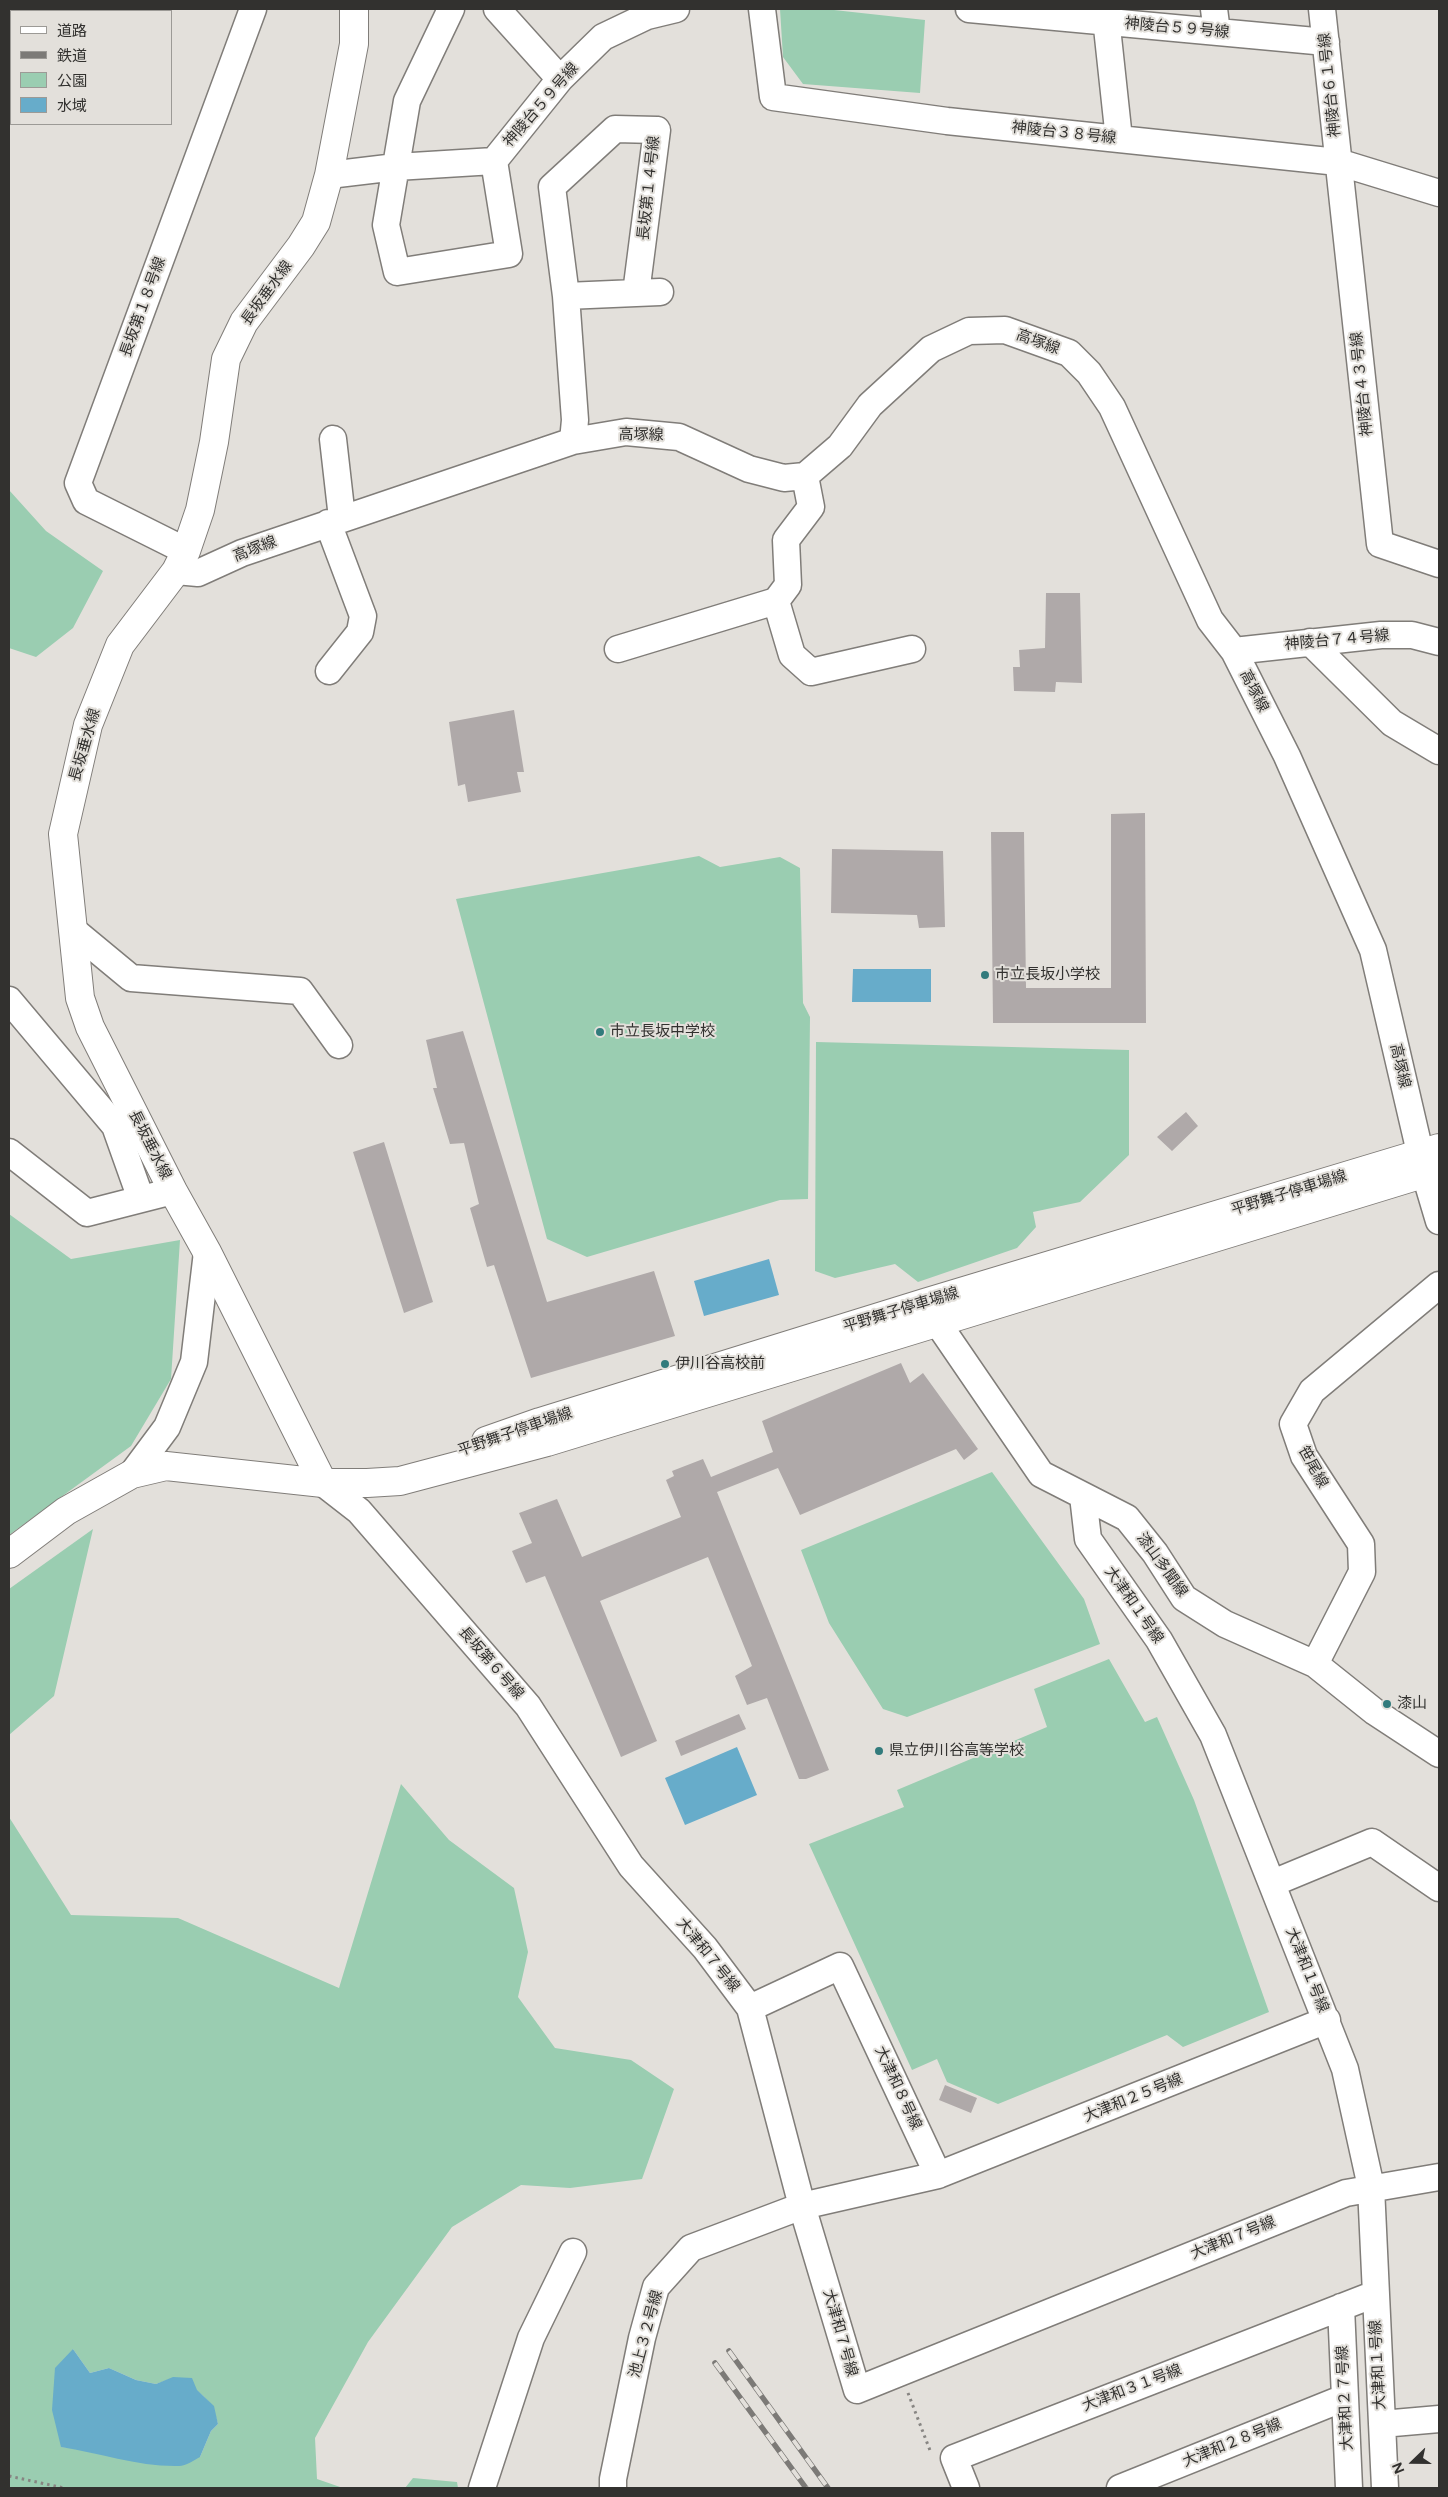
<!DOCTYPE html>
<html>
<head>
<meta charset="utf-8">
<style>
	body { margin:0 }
	#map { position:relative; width:1448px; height:2497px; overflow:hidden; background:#e3e0db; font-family:Figtree,"Noto Sans JP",sans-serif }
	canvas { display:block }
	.frame { position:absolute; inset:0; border:10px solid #32312f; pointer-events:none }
	.legend { position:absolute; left:10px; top:10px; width:162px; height:115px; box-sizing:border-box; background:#e3e0db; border:1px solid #9c9a96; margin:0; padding:6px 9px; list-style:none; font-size:15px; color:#32312f }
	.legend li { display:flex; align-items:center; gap:10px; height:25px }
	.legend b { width:25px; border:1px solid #9c9a96 }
	.north { position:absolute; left:1388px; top:2437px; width:50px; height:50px; -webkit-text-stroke:4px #e3e0db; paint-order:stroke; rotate:248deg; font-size:14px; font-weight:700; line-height:20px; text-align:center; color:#32312f }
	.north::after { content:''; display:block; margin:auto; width:18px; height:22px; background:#32312f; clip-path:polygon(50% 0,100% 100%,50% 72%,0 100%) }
</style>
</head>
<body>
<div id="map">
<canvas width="1448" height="2497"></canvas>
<div class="frame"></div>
<ul class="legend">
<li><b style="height:6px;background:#fff"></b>道路</li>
<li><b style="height:6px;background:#7c7a77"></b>鉄道</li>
<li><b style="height:14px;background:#9acdb1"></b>公園</li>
<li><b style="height:14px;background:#67acca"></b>水域</li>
</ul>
<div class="north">N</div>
</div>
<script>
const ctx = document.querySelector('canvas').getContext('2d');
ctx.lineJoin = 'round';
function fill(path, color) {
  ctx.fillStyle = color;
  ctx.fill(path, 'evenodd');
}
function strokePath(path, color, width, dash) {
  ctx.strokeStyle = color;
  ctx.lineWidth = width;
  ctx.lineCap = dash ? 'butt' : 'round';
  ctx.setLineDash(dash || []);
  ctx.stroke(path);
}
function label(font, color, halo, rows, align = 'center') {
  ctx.font = font + ' Figtree,"Noto Sans JP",sans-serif';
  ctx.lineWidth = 4;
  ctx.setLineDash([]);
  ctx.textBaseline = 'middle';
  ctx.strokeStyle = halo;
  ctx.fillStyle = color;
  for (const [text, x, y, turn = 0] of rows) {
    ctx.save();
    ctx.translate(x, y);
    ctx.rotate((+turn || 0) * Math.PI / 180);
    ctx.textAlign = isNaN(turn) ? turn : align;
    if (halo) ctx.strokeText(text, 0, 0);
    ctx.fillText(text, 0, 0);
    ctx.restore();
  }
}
fill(new Path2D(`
	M780 9H825L925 20 920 93 803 84 783 57Z
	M9 490 46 531 103 571 73 628 36 657 9 648Z
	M699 856 720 867 780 857 800 868 803 1003 810 1017 808 1199 780 1200 587 1257 547 1239 456 899Z
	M816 1042 1129 1050V1155L1080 1202 1033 1212 1036 1227 1017 1248 918 1282 895 1264 835 1278 815 1271Z
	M9 1214 71 1259 180 1240 171 1379 131 1446 9 1535Z
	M992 1472 1084 1599 1100 1644 907 1717 883 1709 829 1623 801 1550Z
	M93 1529 54 1696 9 1735V1589Z
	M1109 1659 1145 1722 1157 1717 1194 1800 1269 2012 1183 2047 1167 2035 998 2104 947 2082 937 2059 912 2070 809 1844 904 1807 897 1790 1047 1727 1034 1689Z
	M401 1784 449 1840 514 1888 528 1952 518 1997 555 2048 631 2060 674 2089 642 2179 570 2188 521 2185 452 2227 368 2342 315 2438 317 2479 343 2488H9V1817L71 1915 178 1918 339 1988ZM73 2349 90 2373 109 2368 136 2380 156 2384 173 2378C198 2391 211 2395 218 2424L211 2431 200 2457 61 2447Z
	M413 2478 457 2482 458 2488H405Z`), '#9acdb1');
fill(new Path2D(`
	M853 969H931V1002H852Z
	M769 1259 779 1295 704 1316 694 1281Z
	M737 1747 757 1795 685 1825 665 1778Z
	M73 2349 90 2373 109 2368 136 2380 156 2384 173 2377 192 2378 197 2390 214 2406 218 2424 211 2431 200 2457C194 2460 186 2466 179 2466 139 2467 100 2453 61 2447L52 2410 55 2368Z`), '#67acca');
fill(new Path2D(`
	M1046 593H1080L1082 683 1056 682 1055 692 1014 691 1013 667H1020L1019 650 1045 648Z
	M514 710 524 772H517L521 792 468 802 465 784 458 786 449 722Z
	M1145 813 1146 1023H993L991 832H1024L1026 988H1111V814Z
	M832 849 943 851 945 927 919 928 917 915 831 913Z
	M463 1031 547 1302 654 1271 675 1336 531 1378 494 1265 487 1267 470 1208 479 1204 464 1143 450 1144 433 1088H437L426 1040Z
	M1186 1112 1198 1126 1172 1151 1157 1137Z
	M384 1142 433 1302 404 1313 353 1152Z
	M901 1363 910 1383 923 1373 978 1449 964 1460 956 1449 800 1515 778 1468 717 1492 829 1770 806 1779H799L767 1698 747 1705 735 1676 752 1666 708 1557 600 1601 657 1741 621 1757 545 1576 526 1583 512 1551 532 1543 519 1513 557 1499 582 1557 681 1517 666 1480 674 1476 672 1471 703 1459 711 1477 773 1452 762 1421Z
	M739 1714 746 1729 681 1756 675 1741Z
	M945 2085 977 2098 971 2113 939 2100Z`), '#afa9a9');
const minor = new Path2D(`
	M451 9 407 101 386 225 397 272 509 254 494 161
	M497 9 560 79
	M762 9 773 97 947 121 1338 162 1439 193
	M969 9 1326 42
	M1105 9 1119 139
	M1214 9 1217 32
	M1322 9 1380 544 1439 564
	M329 175 396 167 494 161 560 79 603 37 647 16 676 9
	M636 293 660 292
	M566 296 636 293 657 130 615 129 552 187 566 296 575 420 573 441
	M333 439 342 518
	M805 476 811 507 786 540 788 585 776 601 792 655 811 672 912 649
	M328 523 363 616 360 632 329 671
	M186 551 86 501 78 483 253 9
	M176 571 198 573 242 553 573 441 626 432 679 437 749 469 784 478 805 476 840 446 870 405 931 349 969 331 1005 330 1069 353 1089 373 1112 407 1210 620 1234 651 1287 756 1373 950 1425 1174 1439 1221
	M1310 642 1392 723 1439 751
	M618 649 776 601
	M1234 651 1381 635H1412L1439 642
	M73 930 131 978 300 991 339 1045
	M9 1000 115 1126 141 1199
	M9 1152 87 1213 173 1191
	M926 1306 1041 1474 1127 1518 1155 1553 1184 1598 1225 1624 1315 1664 1375 1712 1439 1754
	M132 1474 167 1427 194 1362 207 1252
	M323 1483 359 1511 528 1706 631 1866 705 1948 750 2008 802 2206 857 2390 1346 2193 1439 2177
	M1083 1496 1088 1539 1159 1640 1213 1735 1345 2069 1371 2187 1385 2488
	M1315 1664 1362 1572 1361 1544 1304 1456 1293 1424 1312 1391 1439 1285
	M1273 1883 1372 1842 1439 1888
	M938 2175 1327 2020
	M1341 2307 1349 2488
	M1382 2424 1439 2419
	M482 2488 531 2338 573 2252
	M613 2488V2479L642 2338 656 2287 691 2248 802 2206 938 2175 840 1966 750 2008
	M966 2488 954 2458 1375 2294
	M1120 2488 1344 2398`);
const major = new Path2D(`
	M486 1441 540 1422 924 1303 1439 1148
	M323 1483 207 1252 173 1191 90 1027 80 998 63 834 88 725 120 645 176 571 186 551 200 510 214 442 226 359 244 322 301 246 316 222 329 175 354 44V9
	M9 1554 66 1511 132 1474 166 1466 323 1483H367L400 1481 547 1442 1439 1169`);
strokePath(minor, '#807d79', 29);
strokePath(major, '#807d79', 30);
strokePath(new Path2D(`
	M908 2393 931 2453
	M9 2476 64 2488`), '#878582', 3, [2.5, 4]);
strokePath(minor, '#fff', 26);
strokePath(major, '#fff', 28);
const rail = new Path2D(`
	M729 2351 828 2488
	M715 2363 806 2488`);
strokePath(rail, '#7c7a77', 5.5);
strokePath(rail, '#e3e0db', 4, [11]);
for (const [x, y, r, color] of [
	[985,975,5,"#327b7c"],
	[600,1032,5,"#327b7c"],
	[665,1364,5,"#327b7c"],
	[1387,1704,5,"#327b7c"],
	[879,1751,5,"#327b7c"]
]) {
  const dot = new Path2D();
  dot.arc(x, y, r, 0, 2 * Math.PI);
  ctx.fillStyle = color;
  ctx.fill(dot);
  strokePath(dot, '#e3e0db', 2);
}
label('15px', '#32312f', '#e3e0db', [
	["神陵台５９号線",1177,28,5],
	["神陵台６１号線",1330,85,-96],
	["神陵台５９号線",541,105,-49],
	["神陵台３８号線",1064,133,6],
	["長坂第１４号線",649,188,-84],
	["長坂垂水線",267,293,-54],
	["長坂第１８号線",143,307,-70],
	["高塚線",1038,342,20],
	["神陵台４３号線",1362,384,-96],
	["高塚線",641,435,1],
	["高塚線",255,549,-21],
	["神陵台７４号線",1337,640,-5],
	["高塚線",1254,691,63],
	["長坂垂水線",85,745,-74],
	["高塚線",1400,1066,77],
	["長坂垂水線",150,1145,63],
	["平野舞子停車場線",1289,1193,-17],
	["平野舞子停車場線",901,1310,-17],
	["平野舞子停車場線",515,1432,-19],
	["笹尾線",1313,1467,61],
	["漆山多聞線",1162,1565,54],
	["大津和１号線",1134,1605,55],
	["長坂第６号線",491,1663,49],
	["大津和７号線",708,1955,51],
	["大津和１号線",1307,1970,68],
	["大津和８号線",898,2088,65],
	["大津和２５号線",1133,2098,-22],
	["大津和７号線",1233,2238,-22],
	["大津和７号線",840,2333,74],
	["池上３２号線",646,2334,-75],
	["大津和１号線",1378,2365,-93],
	["大津和３１号線",1132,2388,-21],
	["大津和２７号線",1345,2398,-93],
	["大津和２８号線",1232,2443,-22]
]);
label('15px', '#32312f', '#e3e0db', [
	["市立長坂小学校",995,975],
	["市立長坂中学校",610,1032],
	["伊川谷高校前",675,1364],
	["漆山",1397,1704],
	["県立伊川谷高等学校",889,1751]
], 'left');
</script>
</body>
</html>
